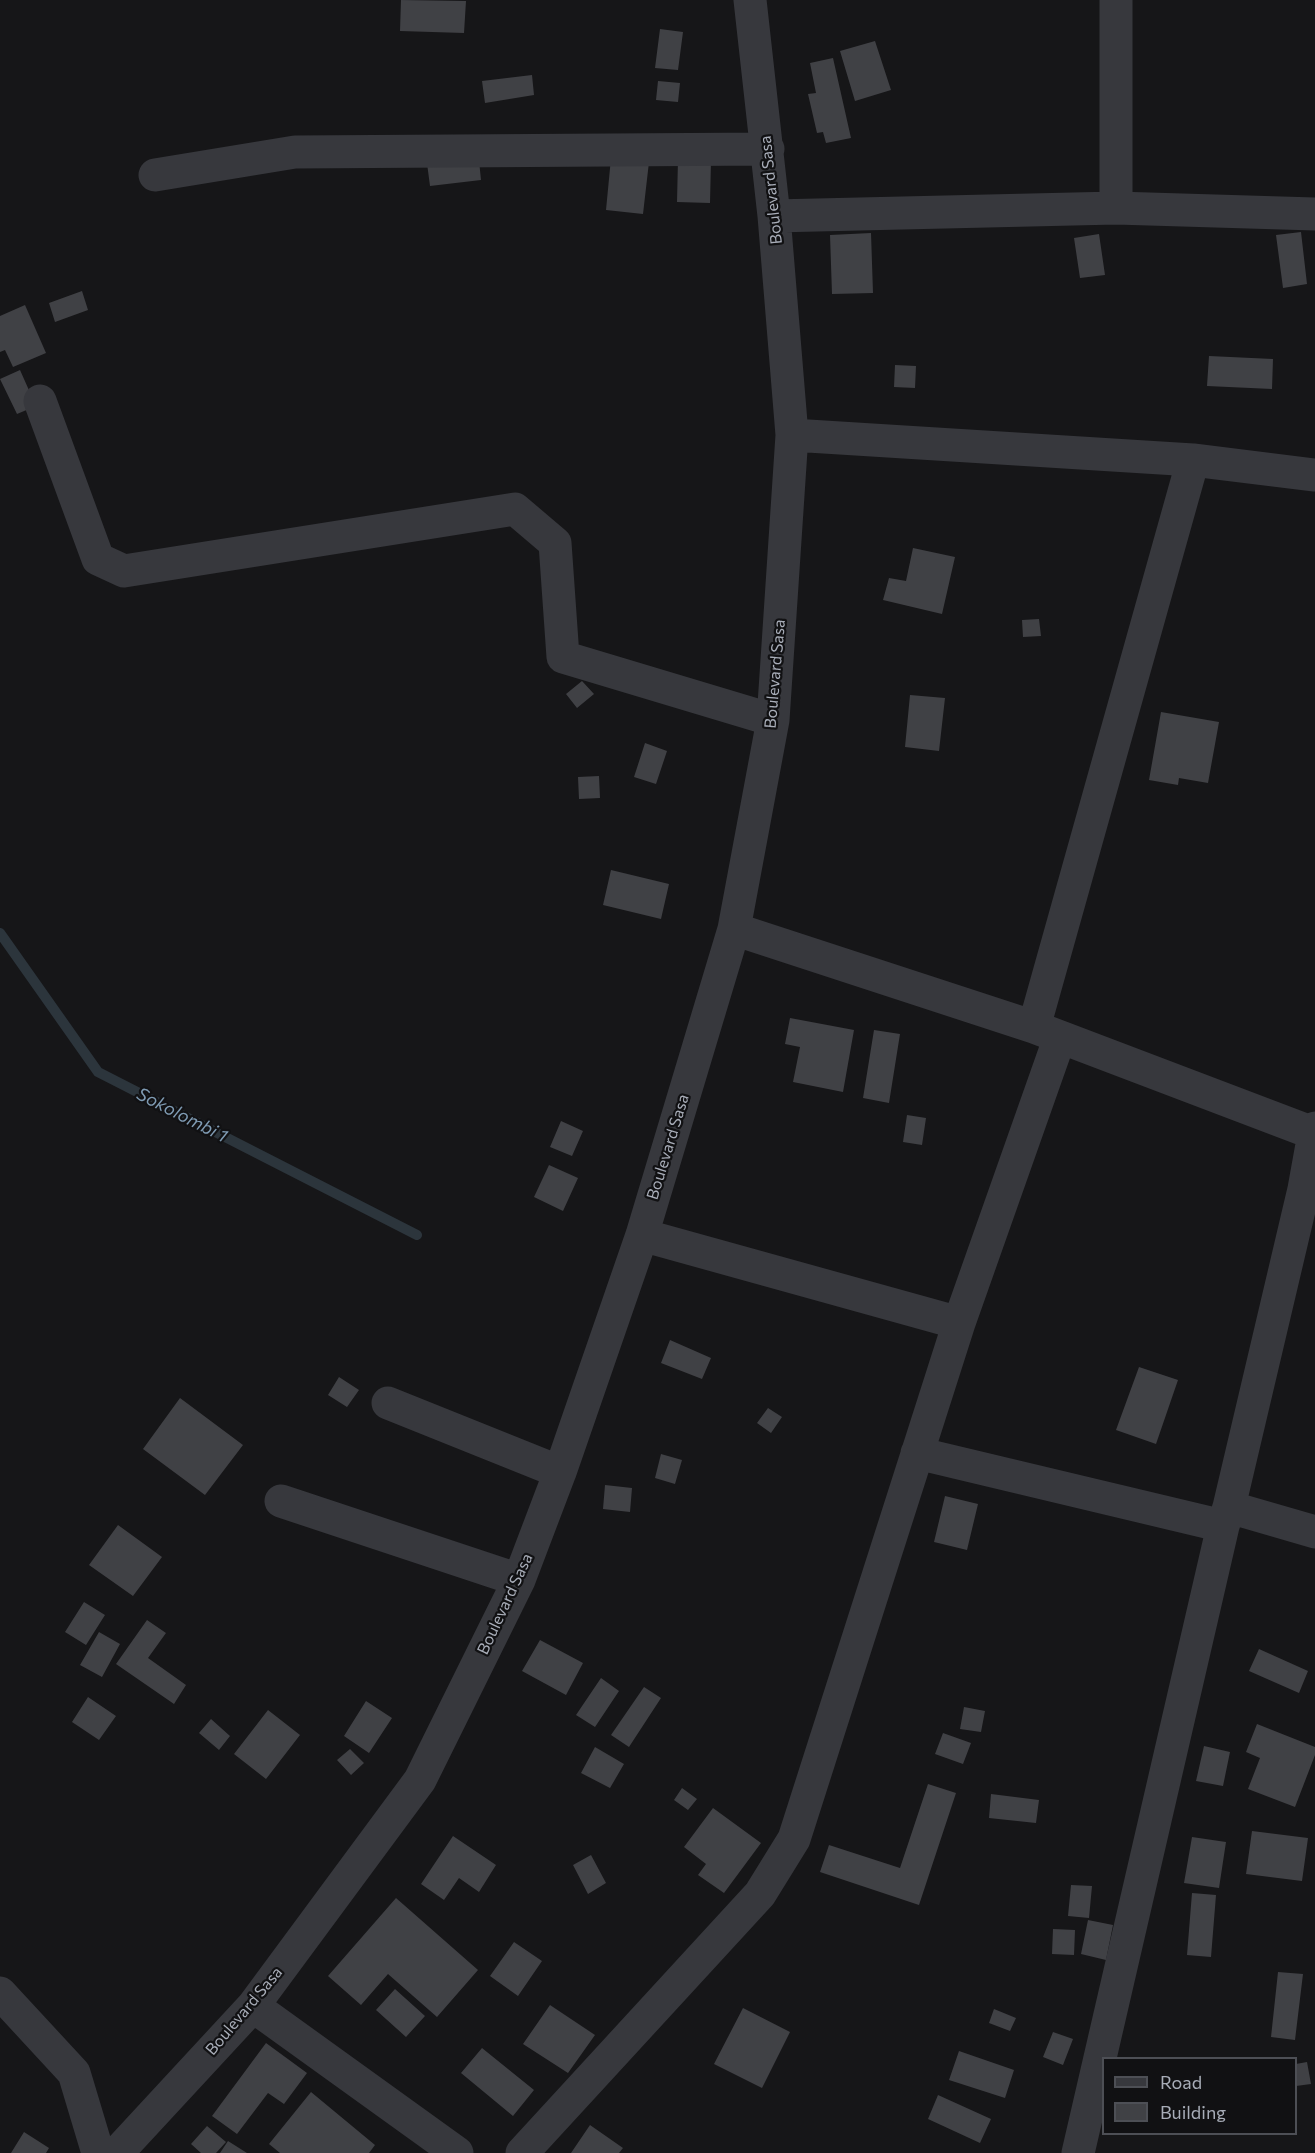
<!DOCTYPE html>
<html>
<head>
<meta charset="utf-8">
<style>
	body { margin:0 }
	#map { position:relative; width:1315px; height:2153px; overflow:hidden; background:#161618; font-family:Commissioner,sans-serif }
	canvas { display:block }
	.legend { position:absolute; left:1102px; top:2057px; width:195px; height:78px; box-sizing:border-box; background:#111113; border:2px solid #4d4f55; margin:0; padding:8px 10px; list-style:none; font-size:18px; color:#a8adb8 }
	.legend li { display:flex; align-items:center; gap:12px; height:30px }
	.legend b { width:30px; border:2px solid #4d4f55 }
</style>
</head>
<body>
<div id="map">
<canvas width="1315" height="2153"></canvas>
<ul class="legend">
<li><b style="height:8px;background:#37383d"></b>Road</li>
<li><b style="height:16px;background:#404145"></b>Building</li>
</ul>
</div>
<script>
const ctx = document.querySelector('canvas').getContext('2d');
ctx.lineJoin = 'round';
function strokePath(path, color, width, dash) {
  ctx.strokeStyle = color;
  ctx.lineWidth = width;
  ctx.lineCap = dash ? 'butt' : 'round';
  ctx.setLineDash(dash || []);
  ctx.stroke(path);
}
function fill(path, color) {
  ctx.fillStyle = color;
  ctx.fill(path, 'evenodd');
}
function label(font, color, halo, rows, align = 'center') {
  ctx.font = font + ' Commissioner,sans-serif';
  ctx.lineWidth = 4.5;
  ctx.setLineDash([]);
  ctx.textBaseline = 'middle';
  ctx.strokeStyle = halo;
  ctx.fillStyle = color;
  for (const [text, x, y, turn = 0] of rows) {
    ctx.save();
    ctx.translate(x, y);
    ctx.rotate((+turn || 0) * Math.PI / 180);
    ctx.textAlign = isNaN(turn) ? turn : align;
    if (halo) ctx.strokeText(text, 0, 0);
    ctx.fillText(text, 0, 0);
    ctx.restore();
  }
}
strokePath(new Path2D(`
	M0 933 98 1072 417 1235`), '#2c353c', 10);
fill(new Path2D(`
	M401 0 466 1 464 33 400 31Z
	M660 29 683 32 678 70 655 68Z
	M875 41 891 90 855 101 840 51Z
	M833 58 851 138 826 143 823 132 817 133 808 94 816 93 810 63Z
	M532 75 534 95 485 103 482 81Z
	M658 81 680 83 678 102 656 100Z
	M477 141 481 180 430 186 425 148Z
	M611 158 649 162 643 214 606 210Z
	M678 159 711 160 710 203 677 202Z
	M1301 232 1307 284 1283 288 1276 235Z
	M871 233 873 293 832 294 830 235Z
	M1099 234 1105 275 1080 278 1074 238Z
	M82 291 88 310 55 322 49 303Z
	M25 305 46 353 13 367 5 350 0 352V316Z
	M1209 356 1273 359 1272 389 1207 386Z
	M895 365 916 366 915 388 894 387Z
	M20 370 36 406 17 414 0 379Z
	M913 548 955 557 942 614 883 600 889 578 906 581Z
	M1039 619 1041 636 1023 637 1022 620Z
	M582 681 594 694 577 708 566 694Z
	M910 695 945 698 939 751 905 747Z
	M1161 712 1219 722 1208 783 1179 778 1178 785 1149 780Z
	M645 743 667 751 656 784 634 777Z
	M599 776 600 798 579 799 578 777Z
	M611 870 669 884 661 919 603 905Z
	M790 1018 854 1030 843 1092 793 1082 800 1047 785 1044Z
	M874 1030 900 1034 889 1103 863 1098Z
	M907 1115 926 1118 922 1145 903 1142Z
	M561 1121 583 1131 572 1156 550 1147Z
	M549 1165 578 1178 563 1211 534 1197Z
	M670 1340 711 1358 702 1379 661 1363Z
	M1139 1367 1178 1380 1156 1444 1116 1430Z
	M339 1377 359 1390 347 1407 328 1395Z
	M180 1398 243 1445 205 1495 143 1449Z
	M768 1408 782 1417 771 1433 757 1423Z
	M661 1454 682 1460 675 1484 655 1478Z
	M605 1485 632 1488 630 1512 603 1509Z
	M945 1496 978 1504 967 1550 934 1542Z
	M118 1525 162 1557 133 1596 89 1565Z
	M84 1602 105 1615 86 1645 65 1632Z
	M147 1620 166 1633 148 1658 186 1685 174 1704 116 1664Z
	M99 1632 120 1644 102 1677 80 1665Z
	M540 1640 583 1663 566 1695 522 1671Z
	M1259 1649 1308 1671 1299 1693 1249 1671Z
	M601 1678 619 1691 595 1727 576 1715Z
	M644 1687 661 1698 629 1747 611 1735Z
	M88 1697 116 1716 99 1740 72 1722Z
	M366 1701 392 1718 369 1753 344 1736Z
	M964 1707 985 1711 981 1732 960 1729Z
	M268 1710 300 1735 266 1779 234 1754Z
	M211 1719 230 1736 219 1750 199 1733Z
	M1257 1724 1315 1747V1755L1295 1807 1248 1789 1260 1758 1246 1752Z
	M943 1733 971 1743 963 1764 935 1754Z
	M1204 1746 1230 1752 1223 1786 1196 1781Z
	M595 1747 624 1764 610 1788 581 1773Z
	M350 1749 364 1763 351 1775 337 1760Z
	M928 1784 956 1793 919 1905 820 1872 829 1845 900 1868Z
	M682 1788 697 1799 688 1810 674 1800Z
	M991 1794 1039 1800 1036 1823 989 1818Z
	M713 1808 761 1843 724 1893 698 1875 706 1864 684 1847Z
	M1252 1831 1308 1838 1302 1881 1246 1874Z
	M453 1836 496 1865 479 1892 459 1878 444 1900 421 1884Z
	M1192 1837 1226 1842 1219 1888 1184 1883Z
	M591 1855 606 1883 588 1894 573 1865Z
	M1071 1885 1092 1886 1089 1918 1068 1916Z
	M1192 1893 1216 1895 1211 1957 1187 1955Z
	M396 1898 478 1970 437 2017 388 1974 361 2005 328 1976Z
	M1088 1920 1113 1925 1106 1960 1081 1954Z
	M1053 1929 1075 1930 1074 1955 1052 1954Z
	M514 1942 542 1961 518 1996 490 1976Z
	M1278 1972 1303 1974 1295 2040 1271 2037Z
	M395 1989 425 2016 406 2037 376 2010Z
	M550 2005 595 2035 568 2073 523 2044Z
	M743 2008 790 2032 762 2088 714 2064Z
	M994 2009 1016 2018 1010 2031 989 2023Z
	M1053 2032 1073 2039 1063 2065 1043 2057Z
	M266 2043 307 2073 284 2104 268 2093 237 2134 212 2116Z
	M482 2048 534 2090 513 2116 461 2073Z
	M959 2051 1014 2070 1005 2098 949 2080Z
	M1307 2062 1311 2084 1296 2086V2064Z
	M311 2092 375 2145 369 2153H280L269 2144Z
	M938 2095 991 2119 980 2143 928 2119Z
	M590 2125 623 2148 619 2153H571Z
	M207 2126 226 2142 216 2153H201L191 2144Z
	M24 2132 49 2148 46 2153H11Z
	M228 2141 247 2153H220Z`), '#404145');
strokePath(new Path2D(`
	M155 175 295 152 768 149
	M1116 208V0
	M774 216 1116 208 1315 214
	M40 401 98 559 124 571 515 509 555 543 563 657 773 720
	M792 435 1193 460 1315 475
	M734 929 1034 1027 1313 1133
	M1034 1027 1193 460
	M642 1235 959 1323
	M388 1403 560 1472
	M917 1453 1223 1526
	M281 1501 519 1580
	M1229 1507 1315 1532
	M0 1993 74 2073 98 2153
	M253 2006 457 2153
	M117 2153 253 2006 420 1780 519 1580 560 1472 642 1235 734 929 773 720 792 435 774 216 750 0
	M522 2153 760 1894 794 1839 959 1323 1060 1037
	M1078 2153 1223 1526 1229 1507 1304 1189 1315 1128`), '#37383d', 33);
label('16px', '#a8adb8', '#111113', [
	["Boulevard Sasa",771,190,-96],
	["Boulevard Sasa",775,674,-85],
	["Boulevard Sasa",668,1147,-73],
	["Boulevard Sasa",505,1604,-65],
	["Boulevard Sasa",244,2011,-50]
]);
label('italic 18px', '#7f9bb3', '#111113', [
	["Sokolombi 1",182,1115,27]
]);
</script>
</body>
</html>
